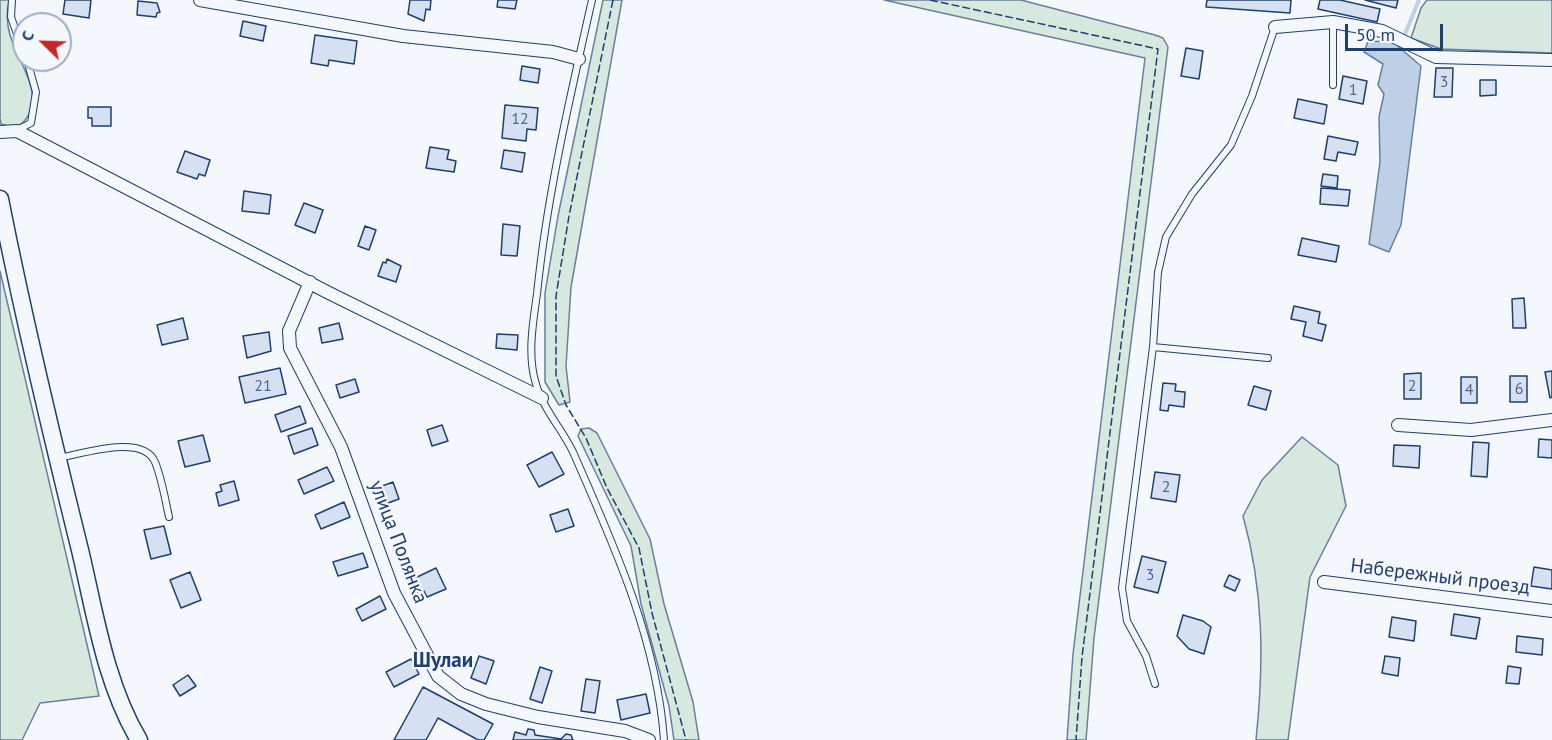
<!DOCTYPE html>
<html>
<head>
<meta charset="utf-8">
<style>
	body { margin:0 }
	#map { position:relative; width:1552px; height:740px; overflow:hidden; background:#f4f7fb; font-family:"PT Sans",sans-serif }
	canvas { display:block }
	.north { position:absolute; left:12px; top:12px; width:60px; height:60px; box-sizing:border-box; background:#f4f7fb; border:2px solid #9eadc5; border-radius:50%; rotate:293deg; font-size:16px; font-weight:700; line-height:24px; text-align:center; color:#1d3f73 }
	.north::after { content:''; display:block; margin:auto; width:21px; height:27px; background:#c62828; clip-path:polygon(50% 0,100% 100%,50% 72%,0 100%) }
	.scale { position:absolute; left:1345px; top:24px; width:98px; height:27px; box-sizing:border-box; border:3px solid #1d3f73; border-top:0; padding-left:8px; font-size:18px; line-height:21px; white-space:nowrap; color:#1d3f73; -webkit-text-stroke:4px #f4f7fb; paint-order:stroke }
</style>
</head>
<body>
<div id="map">
<canvas width="1552" height="740"></canvas>
<div class="north">С</div>
<div class="scale">50 m</div>
</div>
<script>
const ctx = document.querySelector('canvas').getContext('2d');
ctx.lineJoin = 'round';
function fill(path, color) {
  ctx.fillStyle = color;
  ctx.fill(path, 'evenodd');
}
function strokePath(path, color, width, dash) {
  ctx.strokeStyle = color;
  ctx.lineWidth = width;
  ctx.lineCap = dash ? 'butt' : 'round';
  ctx.setLineDash(dash || []);
  ctx.stroke(path);
}
function label(font, color, halo, rows, align = 'center') {
  ctx.font = font + ' "PT Sans",sans-serif';
  ctx.lineWidth = 4.5;
  ctx.setLineDash([]);
  ctx.textBaseline = 'middle';
  ctx.strokeStyle = halo;
  ctx.fillStyle = color;
  for (const [text, x, y, turn = 0] of rows) {
    ctx.save();
    ctx.translate(x, y);
    ctx.rotate((+turn || 0) * Math.PI / 180);
    ctx.textAlign = isNaN(turn) ? turn : align;
    if (halo) ctx.strokeText(text, 0, 0);
    ctx.fillText(text, 0, 0);
    ctx.restore();
  }
}
const green = new Path2D(`
	M0 0H9C6 14 7 28 12 41 20 64 44 95 26 119 19 129 11 127 1 124L0 118Z
	M603 0H622L571 287 566 366 570 402 559 405 545 382V293L558 216Z
	M884 0H1021L1155 35 1163 38 1168 47 1094 638 1086 740H1067L1073 654 1145 58Z
	M1427 0H1552V53L1441 49 1411 38 1421 8Z
	M0 271 99 696 40 703 22 740H0Z
	M589 428 597 433 650 539 664 604 693 702 699 740H674L669 706 641 604 631 546 578 436 581 429Z
	M1302 437 1338 465 1346 506 1310 577 1288 740H1256C1264 663 1264 591 1243 516L1262 480Z`);
fill(green, '#d7e8df');
strokePath(green, '#687fa3', 1.5);
const water = new Path2D(`
	M1368 41 1393 42 1421 66 1401 225 1389 252 1369 244 1380 162 1379 117 1384 94 1378 85 1383 64 1364 52Z`);
fill(water, '#bed0e5');
strokePath(water, '#687fa3', 1.5);
strokePath(new Path2D(`
	M1405 34 1419 0`), '#bed0e5', 4);
const building = new Path2D(`
	M65 0H91L89 18 63 14Z
	M410 0H431L430 10 426 9 424 21 408 14Z
	M498 0H517L515 9 497 7Z
	M1207 0H1291L1290 13 1206 7Z
	M1320 0H1340L1380 9 1377 22 1318 9Z
	M1365 0H1398L1396 8Z
	M138 1 157 3 160 12 157 13 156 17 137 15Z
	M243 21 266 26 263 41 240 36Z
	M315 35 357 41 354 64 329 60 328 66 311 63Z
	M1186 48 1203 51 1199 79 1181 76Z
	M522 66 540 69 538 83 520 80Z
	M1436 68H1453L1452 97H1434Z
	M1343 76 1367 81 1363 104 1339 99Z
	M1480 80H1496V95L1480 96Z
	M1298 99 1327 105 1324 124 1294 118Z
	M505 105 538 108 536 130 527 129 526 141 502 138Z
	M88 107H111V126H92V118H88Z
	M1328 136 1358 142 1355 155 1338 152 1336 161 1324 159Z
	M430 147 449 150 447 159 456 161 454 172 426 168Z
	M504 150 525 153 522 172 501 168Z
	M185 151 210 160 205 176 199 174 197 179 177 172Z
	M1323 174 1338 176 1337 188 1321 186Z
	M1321 188 1350 190 1348 206 1320 204Z
	M244 191 271 195 269 214 242 211Z
	M304 203 323 210 315 233 295 225Z
	M503 224 520 226 517 256 501 255Z
	M365 226 376 230 369 250 358 246Z
	M1302 238 1339 246 1336 262 1298 255Z
	M387 259 401 266 396 282 378 276 383 262 386 263Z
	M1524 298 1526 328H1513L1512 299Z
	M1294 306 1320 312 1318 323 1326 325 1322 341 1303 336 1306 322 1291 319Z
	M183 318 188 339 162 345 157 325Z
	M339 323 343 339 322 343 319 328Z
	M269 332 271 351 247 358 243 336Z
	M497 334 518 335 517 350 496 348Z
	M280 368 286 394 245 403 239 377Z
	M1552 371V397L1550 398 1545 372Z
	M1421 373V399H1404V374Z
	M1510 376H1527V402H1510Z
	M1461 377H1477V403H1461Z
	M355 379 359 392 340 398 336 385Z
	M1163 383 1176 384 1175 391 1185 392 1184 407 1169 405 1168 411 1160 410Z
	M1254 386 1271 391 1266 410 1248 405Z
	M300 406 306 423 281 432 275 415Z
	M442 425 448 441 432 446 427 430Z
	M312 428 318 445 294 454 288 436Z
	M203 435 210 461 185 467 178 441Z
	M1539 439 1552 440V458L1538 457Z
	M1473 442 1489 443 1487 477 1471 476Z
	M1394 445 1420 446 1419 468 1393 466Z
	M552 452 564 474 539 487 527 465Z
	M327 467 334 481 304 494 298 480Z
	M1155 472 1180 475 1176 502 1151 498Z
	M234 481 239 500 219 506 216 493 222 491 220 485Z
	M393 482 399 499 380 506 374 489Z
	M344 502 350 517 321 529 315 515Z
	M568 509 574 526 556 532 550 515Z
	M164 526 171 554 151 559 144 530Z
	M363 553 368 567 338 576 333 562Z
	M1142 556 1166 562 1158 593 1134 587Z
	M1534 567 1552 570V589L1531 586Z
	M436 568 446 589 427 597 424 591 418 594 411 580Z
	M190 572 201 600 181 608 170 580Z
	M1229 575 1240 580 1235 591 1224 586Z
	M380 596 386 609 362 621 356 609Z
	M1454 614 1480 618 1476 639 1451 635Z
	M1183 615 1203 621 1211 627 1204 654 1189 649 1177 636Z
	M1392 617 1416 621 1414 641 1389 637Z
	M1517 636 1543 639 1542 655 1516 652Z
	M479 656 494 661 486 684 471 678Z
	M1385 656 1400 658 1398 676 1382 673Z
	M411 659 419 674 394 687 386 672Z
	M1508 666 1521 668 1519 684 1506 683Z
	M540 667 552 671 542 703 530 699Z
	M188 675 196 686 180 696 173 685Z
	M586 679 600 681 595 713 581 711Z
	M423 687 493 724 484 740H478L438 718 426 740H394Z
	M646 694 650 713 621 720 617 700Z
	M528 729 534 730 535 735 561 739 566 734 571 735 573 740H513L515 732 526 735Z`);
fill(building, '#d5e0f0');
strokePath(building, '#1d3f73', 1.5);
const lane = new Path2D(`
	M12 0 11 17 24 54
	M592 0C570 97 547 195 537 294 533 322 527 356 536 384 543 409 562 429 573 452 613 543 657 639 664 740
	M1333 22V85
	M17 130 31 123 36 92 27 60
	M1153 347 1268 358
	M58 458C82 454 143 433 155 462 162 479 165 499 169 517
	M1155 684 1146 656 1127 621 1122 588 1153 347 1158 272 1166 237 1192 194 1231 145 1252 96 1275 27`);
const street = new Path2D(`
	M200 0 403 36 553 52 579 59
	M1275 27 1333 22 1382 31 1436 57 1552 60
	M0 132 17 131 329 293 542 398
	M310 282 289 331 290 348 341 447 394 593 438 676 461 694 486 704 538 717 625 731 649 740
	M1398 425 1471 430 1552 420
	M1324 582 1552 611`);
const secondary = new Path2D(`
	M0 199C23 316 51 433 80 550 95 613 105 683 139 740`);
strokePath(lane, '#1d3f73', 8);
strokePath(street, '#1d3f73', 14);
strokePath(secondary, '#1d3f73', 19);
strokePath(lane, '#f4f7fb', 6);
strokePath(street, '#f4f7fb', 12);
strokePath(secondary, '#f4f7fb', 16);
strokePath(new Path2D(`
	M613 0 569 216 556 296V376L566 405 586 438 607 488 639 548 652 613 686 740
	M930 0 1158 49 1082 657 1076 740`), '#1d3f73', 1.5, [8, 3]);
label('16px', '#4b6792', null, [
	["3",1444,82],
	["1",1353,90],
	["12",520,119],
	["21",263,386],
	["2",1412,386],
	["6",1519,389],
	["4",1469,390],
	["2",1166,487],
	["3",1150,575]
]);
label('20px', '#1d3f73', '#f4f7fb', [
	["улица Полянка",398,542,69],
	["Набережный проезд",1440,577,7]
]);
label('bold 21px', '#1d3f73', '#f4f7fb', [
	["Шулаи",443,661]
]);
</script>
</body>
</html>
